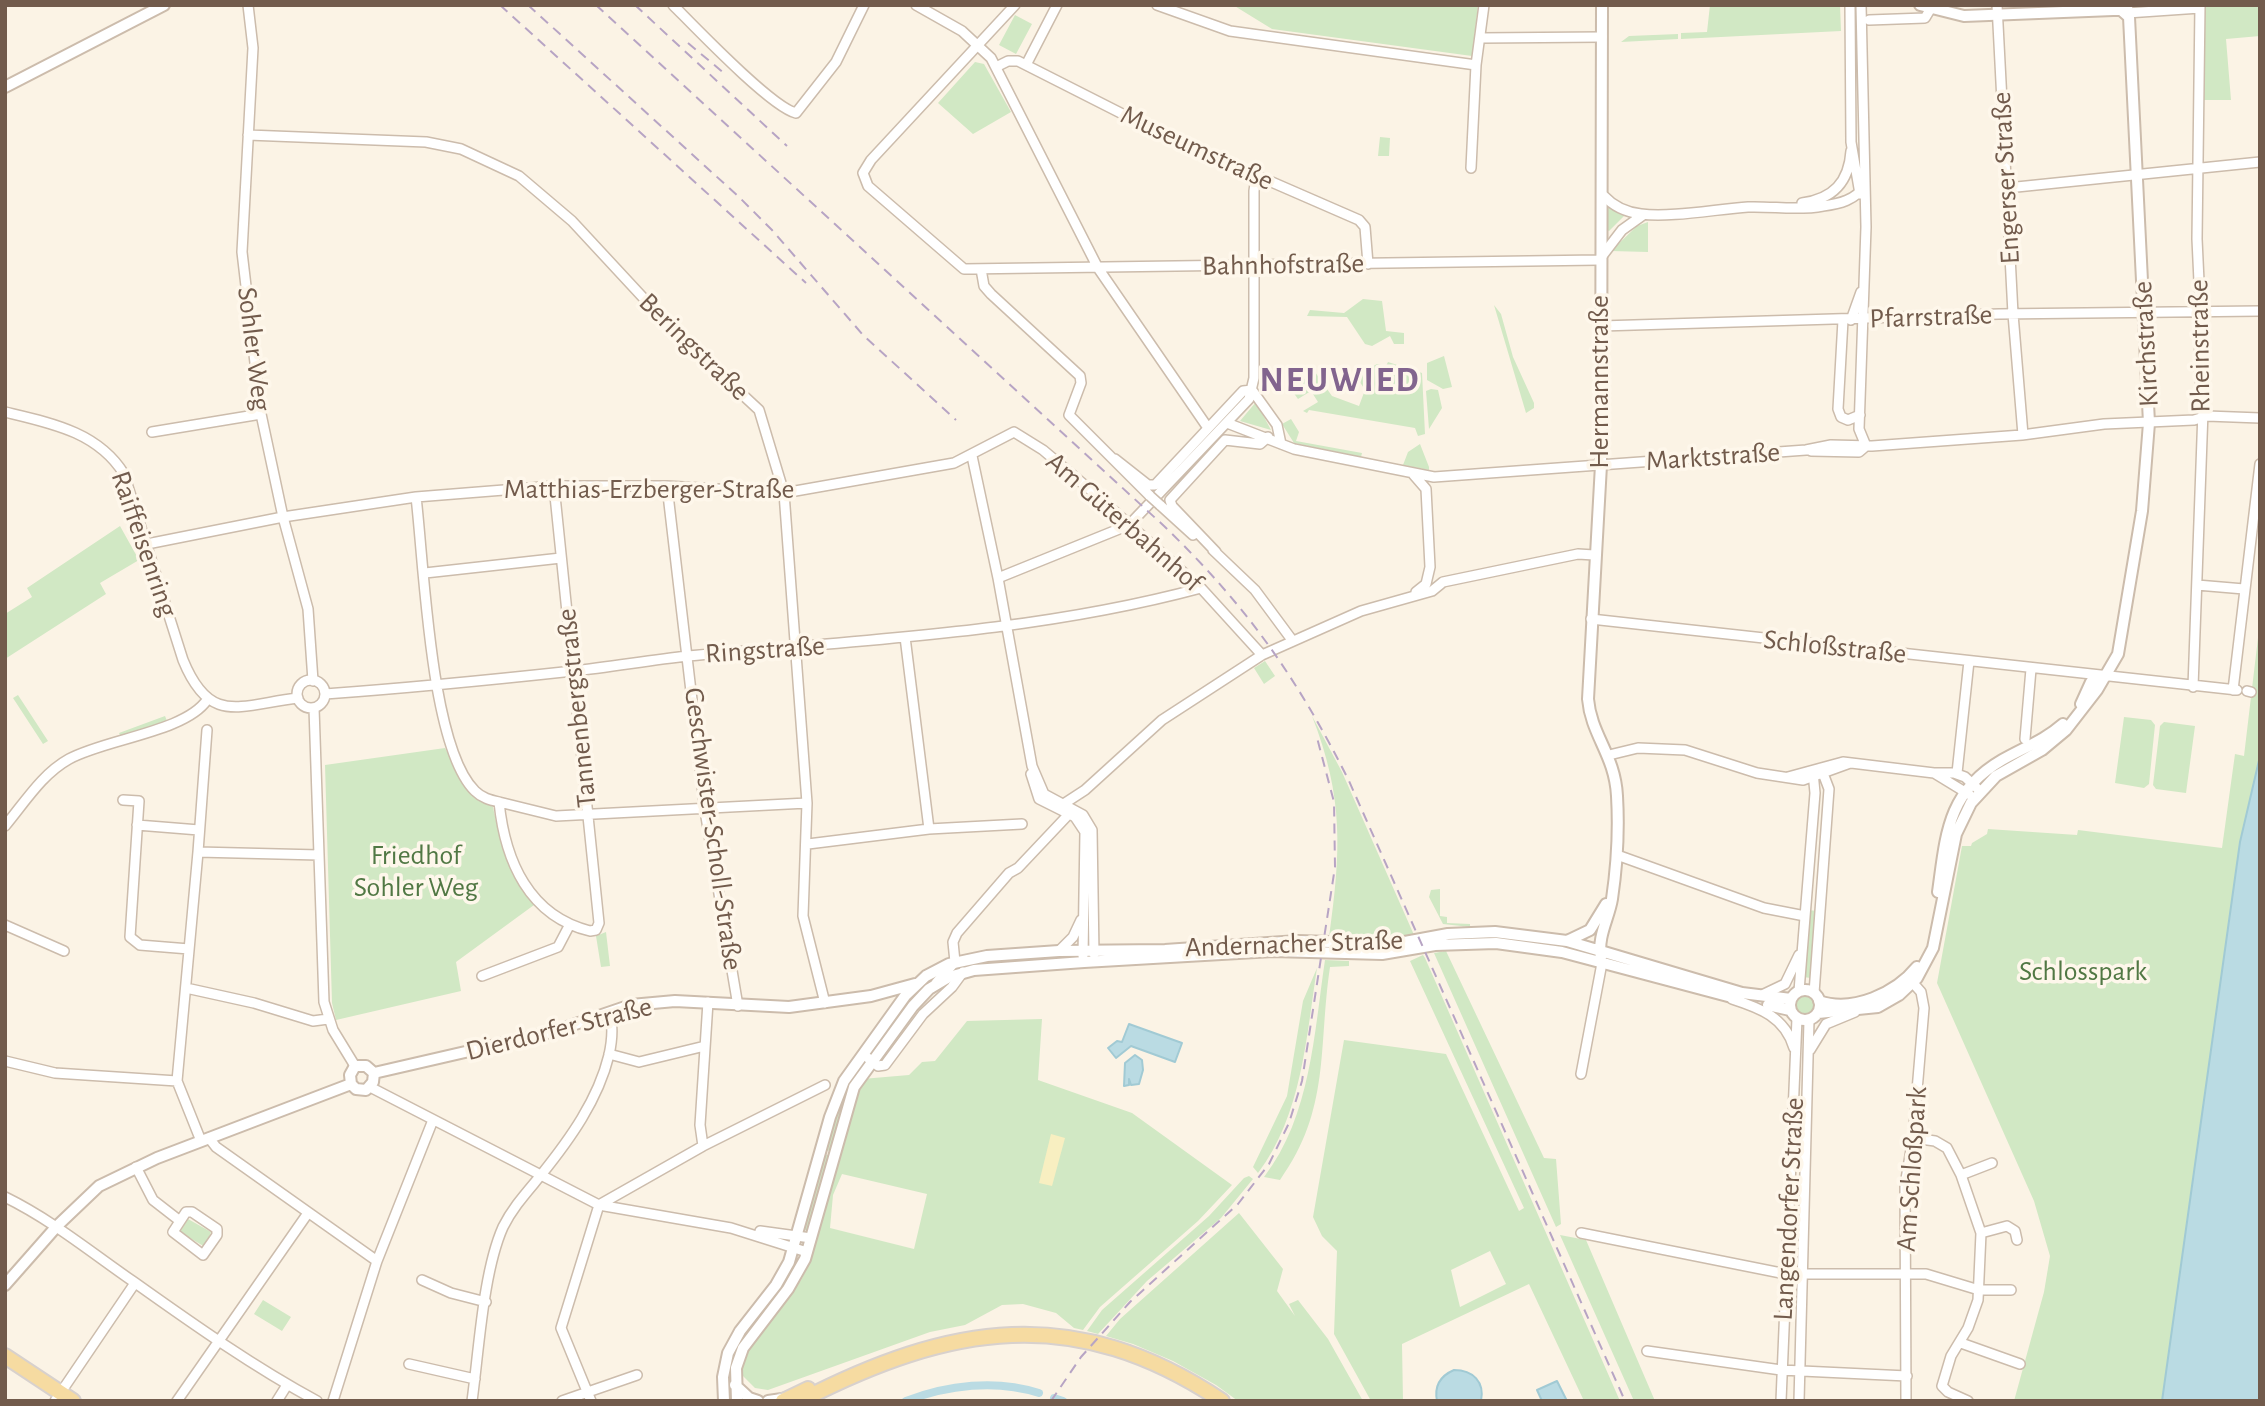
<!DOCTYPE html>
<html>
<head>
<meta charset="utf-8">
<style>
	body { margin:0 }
	#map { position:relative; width:2265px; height:1406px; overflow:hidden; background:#fbf3e5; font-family:"Alegreya Sans",sans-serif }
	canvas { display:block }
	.frame { position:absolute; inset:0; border:7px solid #725b4c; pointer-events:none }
</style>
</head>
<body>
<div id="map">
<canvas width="2265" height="1406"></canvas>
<div class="frame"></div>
</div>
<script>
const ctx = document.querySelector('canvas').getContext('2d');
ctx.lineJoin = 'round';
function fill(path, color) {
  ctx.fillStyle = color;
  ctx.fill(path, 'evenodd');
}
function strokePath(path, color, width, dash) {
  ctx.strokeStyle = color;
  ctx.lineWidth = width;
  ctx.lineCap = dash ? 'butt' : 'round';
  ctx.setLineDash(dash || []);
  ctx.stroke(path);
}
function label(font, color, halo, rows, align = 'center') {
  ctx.font = font + ' "Alegreya Sans",sans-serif';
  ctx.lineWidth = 7;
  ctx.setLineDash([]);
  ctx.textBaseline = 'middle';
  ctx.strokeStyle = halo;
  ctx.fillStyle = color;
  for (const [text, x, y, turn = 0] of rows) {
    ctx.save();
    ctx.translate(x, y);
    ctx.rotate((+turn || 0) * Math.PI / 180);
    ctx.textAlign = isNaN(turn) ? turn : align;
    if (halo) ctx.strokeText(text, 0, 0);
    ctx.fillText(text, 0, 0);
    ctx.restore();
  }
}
fill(new Path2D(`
	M1233 5H1478L1472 56 1272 29Z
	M1710 5H1840L1841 31 1681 39V33L1707 32Z
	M2204 5H2260V36L2226 39 2231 100H2203Z
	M1015 15 1032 24 1016 54 999 45Z
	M1678 34V39L1621 42 1629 36Z
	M975 62 984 64 1011 112 973 134 938 103Z
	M1380 137 1390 138 1389 156H1378Z
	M1606 206 1624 216 1609 231 1605 230Z
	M1648 222V252L1611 251 1637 226Z
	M1363 299 1382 301 1386 331 1404 333V344H1394L1390 336 1372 346 1365 344 1347 317 1307 316 1310 310 1344 313Z
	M1494 305 1501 314 1513 357 1534 403V408L1526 413Z
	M1444 356 1452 387 1443 389 1427 380V363Z
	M1388 362 1422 373 1425 434 1418 436 1415 428 1309 410 1307 413 1303 411 1318 402 1311 391 1298 399 1290 388 1315 372 1332 396 1359 406 1365 390 1356 376 1377 364 1386 366Z
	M1431 389 1438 390 1442 408 1429 429 1426 391Z
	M1256 402 1271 430 1240 421Z
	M1291 419 1299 432 1296 441 1362 453 1361 457 1294 443 1282 424Z
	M1420 444 1429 467V470L1403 465 1408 452Z
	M120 526 139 560 100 583 106 594 5 659V614L32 597 27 588Z
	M2260 621V756L2240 842 2162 1401H2014L2044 1292 2050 1256 2034 1201 1937 983 1962 846H1971L1972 843 1987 834 1988 829 2077 835 2078 830 2222 848 2235 754 2244 756Z
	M1265 661 1275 676 1264 684 1254 668Z
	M18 695 48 741 43 744 13 698Z
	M165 716 167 721 121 737 119 733Z
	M1312 716 1342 772 1414 935 1387 939 1329 937C1341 851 1344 798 1312 716Z
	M2124 717 2151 720 2155 725 2149 784 2144 788 2115 783Z
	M2164 722 2195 726 2186 793 2156 789 2153 785 2160 726Z
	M445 748 471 795 493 807C500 844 511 874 534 905L456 962 461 991 336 1020 332 1003 325 765Z
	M1440 889V916L1447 917V923L1470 924V927L1443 924 1429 897 1431 890Z
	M1808 910 1817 911 1811 978 1803 977Z
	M606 932 610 966 601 967 596 936Z
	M1446 951 1544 1158 1556 1159 1561 1224 1556 1227 1434 953Z
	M1423 955 1425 958 1620 1401H1584L1529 1284 1402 1344 1403 1401H1371L1334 1334 1337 1251 1322 1236 1313 1217 1344 1040 1446 1054 1519 1211 1524 1208 1410 961ZM1490 1251 1506 1284 1460 1307 1451 1270Z
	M1325 960 1349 961V966L1330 967C1318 1047 1331 1109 1280 1180L1264 1177C1311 1116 1314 1033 1325 960Z
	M1317 968C1306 1038 1302 1115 1258 1173L1253 1167 1287 1096 1303 1001Z
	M1796 1005a9 9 0 1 1 18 0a9 9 0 1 1-18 0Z
	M1042 1019 1038 1080 1132 1113 1232 1185 1198 1221 1100 1307 1083 1330 1074 1328 1056 1313 1023 1304 1002 1305 965 1325 930 1332 768 1390 755 1388 742 1375C746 1334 781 1313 801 1280 816 1255 818 1226 826 1198 836 1158 849 1118 862 1079L909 1075 922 1062 935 1061 967 1021ZM842 1174 927 1194 914 1249 830 1228 833 1195Z
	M865 1054 868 1060 831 1151 824 1150 847 1083Z
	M824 1154 830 1156 808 1232 804 1229Z
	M1249 1176 1253 1179 1221 1218 1147 1281 1098 1334 1087 1331 1102 1310 1209 1216 1244 1178Z
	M1239 1213 1283 1269 1277 1291 1295 1316 1289 1304 1298 1300 1328 1339 1363 1401H1238L1216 1385 1173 1361 1133 1344 1106 1336 1120 1319Z
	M188 1219 211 1232 205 1247 180 1232Z
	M1560 1235 1586 1240 1655 1401H1634Z
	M263 1300 291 1317 282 1331 254 1314Z`), '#d1e8c4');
fill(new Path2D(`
	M1051 1134 1065 1138 1052 1186 1039 1183Z`), '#f8efc1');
const water = new Path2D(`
	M2260 756V1401H2162L2240 842Z
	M1129 1024 1182 1043 1175 1062 1131 1046 1116 1058 1108 1048 1117 1041 1122 1042Z
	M1135 1055 1142 1060 1143 1070 1139 1084 1131 1085 1129 1079V1085L1124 1086 1125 1063Z
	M1454 1370C1473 1370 1485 1382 1481 1401H1437C1434 1386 1440 1376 1454 1370Z
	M1557 1381 1567 1401H1542L1537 1390Z`);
fill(water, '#badbe3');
strokePath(water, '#a1cad4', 2);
strokePath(new Path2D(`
	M1054 1398 1063 1401
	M906 1401C947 1385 996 1379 1039 1393`), '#badbe3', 8);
const minor = new Path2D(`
	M248 5 253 48 242 252 261 414 283 517 308 609 313 681
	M673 5C695 27 771 107 796 113L836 62 864 5
	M916 5 962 31 991 58 1098 268 1208 428
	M1015 5 871 160 863 173 868 186 964 269 1599 260 1622 230 1643 215
	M1157 5 1230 31 1476 65
	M1850 5 1851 142 1860 194
	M1861 5 1866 227 1859 429 1866 446
	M1997 5 2013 314 2023 435
	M2128 5 2127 13 2200 8
	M1869 20 1925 18 1931 8
	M1481 38 1602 37
	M1026 65 1057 5
	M996 67 1008 61H1018L1166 136 1359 220 1365 227 1368 264
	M248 135 426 142 461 149 519 176 572 221 674 331 759 410 784 493 807 803 803 916 825 1003
	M1471 168 1476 65 1484 5
	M2007 188 2260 162
	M1604 196C1614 207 1625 212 1641 214 1670 218 1717 209 1748 207 1773 206 1798 211 1823 206 1839 204 1856 200 1865 185
	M1802 203C1833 199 1849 182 1851 151
	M981 269 984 286 991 294 1080 376 1081 383 1069 415 1150 496
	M1843 320 1838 409 1841 417 1848 420 1860 415
	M1851 320 1861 292
	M1601 326 1999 314 2260 311
	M1252 390 1277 425 1281 444
	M5 412C51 423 98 432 124 474L183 660C210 726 239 705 298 698
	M1227 423 1294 449 1434 477 1806 450 1831 445 1872 446 2022 435 2104 424 2194 420 2207 416 2260 418
	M152 432 261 414
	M1811 451 1859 452 1866 446
	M972 456 998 578 1032 766 1044 794 1083 815 1092 830 1094 954
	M1115 459 1148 485H1155L1243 391 1252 390
	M1413 474 1426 489 1430 567 1426 584 1416 592
	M667 486 705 811 738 1006
	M416 497C424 563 430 747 475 791 482 798 490 800 499 802 505 861 529 916 590 931L596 930 599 923 554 486
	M1160 505 1193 535
	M147 544 283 517 416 497 554 486H667L784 493 954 463 1014 432 1043 450 1088 488 1201 588 1262 655
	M1213 550 1255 590 1292 640
	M1216 552 1172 506 1170 500 1225 440 1260 444 1268 437
	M425 573 561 558
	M998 578 1129 525 1249 399 1254 378V191L1256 177
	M2197 585 2244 589
	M1591 619 2237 690
	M905 637 929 829
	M297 694a14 14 0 1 1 28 0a14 14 0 1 1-28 0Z
	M2193 687 2203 411 2199 362 2201 324 2197 239 2200 5
	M2233 690 2260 464
	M2247 691 2251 692
	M325 694C408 688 490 680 573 671 611 667 650 660 688 656 860 640 1034 633 1201 588
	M314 708 324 1002 333 1030 355 1066
	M2025 739 2031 669
	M1609 755 1638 748 1685 750 1757 773 1803 780 1850 763
	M1934 773 1970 795
	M1957 773 1969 661
	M1031 774 1039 799 1075 817 1085 832 1083 956
	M1788 777 1843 762 1934 773H1954L1965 777 1980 791
	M123 800 139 801 130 937 140 945 189 949
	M499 802 556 816 807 803
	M1062 805 1085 790 1162 720 1262 655 1361 611 1432 591 1443 582 1578 554 1594 555
	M137 825 199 830
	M5 826C25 802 42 774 69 759 105 739 185 732 207 700
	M808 844 929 829 1022 824
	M198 852 207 730
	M1617 855 1764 908 1805 916
	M5 925 64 951
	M1059 951 1073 937 1081 920
	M482 976 558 947 569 926
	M936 983 955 962 953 942 957 933 1009 873 1018 868 1069 814
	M186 988 254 1003 313 1021 328 1019
	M1799 991 1815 793 1813 772
	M1814 993 1829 789 1821 768
	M1764 994 1785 984 1799 955
	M1732 999C1760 1008 1785 1017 1794 1048
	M1810 1050 1826 1024 1855 1012
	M609 1054 639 1062 705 1046
	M868 1058 878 1066 885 1065 923 1014 952 987 963 972
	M5 1061 55 1073 177 1081
	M1581 1074 1602 963
	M370 1087 599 1205 731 1228 807 1252
	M209 1138 216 1147 377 1261
	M1913 1138 1935 1141 1947 1148 1961 1175 1981 1233 1978 1300 1968 1328 1951 1356 1942 1386 1948 1392 1968 1401
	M201 1141 177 1081 198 852 319 855
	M703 1146 700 1125 708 1002
	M136 1167 153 1200 180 1221
	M1961 1175 1992 1163
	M5 1197C52 1220 92 1253 134 1282 193 1324 254 1367 317 1401
	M186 1212H192L217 1229V1235L203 1255 173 1232Z
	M760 1231 811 1238
	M1581 1233 1786 1274H1926L1979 1290H2011
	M1981 1233 2007 1226 2015 1231 2017 1240
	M422 1280 451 1293 486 1302
	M1961 1343 2020 1364
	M1647 1351 1781 1370 1907 1376
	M409 1364 475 1379
	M55 1401 135 1283
	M177 1401 308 1213
	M277 1401 287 1385
	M333 1401 377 1261 433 1120
	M472 1401C479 1350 483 1272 503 1227 513 1207 527 1192 541 1175 570 1139 598 1100 609 1055 612 1041 614 1026 609 1013
	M562 1401 637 1375
	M591 1401 561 1328 599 1205 703 1146 825 1085
	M1781 1401 1797 1018
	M1799 1401 1809 1020
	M1906 1401 1905 1185 1913 1138 1924 1008 1921 992 1913 983`);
const tertiary = new Path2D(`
	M5 87 164 5
	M2081 704 2091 682 2105 677
	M1938 892C1946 835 1947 792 2002 760 2023 748 2045 740 2063 724
	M1567 941 1590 930 1606 904
	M1601 957C1597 937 1609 918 1612 899 1617 865 1619 830 1617 796 1615 755 1591 735 1588 699L1601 465 1602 5
	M1790 1005a15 15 0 1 1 30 0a15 15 0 1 1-30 0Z
	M1819 1001C1853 1013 1896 993 1917 967
	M1768 1005 1790 1010
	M1818 1013 1878 1007 1899 995 1917 978 1933 948 1956 834 1971 803 1996 776 2042 750 2066 730 2097 690 2118 654 2142 511 2149 423 2129 17 2121 10H2113L1964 16 1920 5
	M374 1073 552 1032 631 1005 675 1001 789 1007 871 996 915 984
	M351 1084 350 1075 355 1066H366L374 1073
	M351 1084 356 1089 366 1090 373 1082 374 1073
	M5 1285 57 1226 99 1186 157 1158 351 1084
	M735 1385 749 1398 758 1401
	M724 1401 723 1377 728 1353 740 1331 776 1285 789 1262 830 1117 844 1081 905 996 926 976 949 964 987 956 1059 951 1165 950 1298 941 1394 944 1448 934 1495 932 1567 941 1742 993 1791 999
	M737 1401 736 1368 743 1348 788 1289 805 1259 854 1087 913 1006 929 989 949 977 974 970 1084 962 1273 951 1382 954 1435 945 1496 943 1562 952 1739 999
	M768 1401 789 1398`);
const primary = new Path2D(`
	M5 1356 73 1401
	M783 1401 808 1389
	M800 1401C950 1324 1074 1302 1222 1401`);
strokePath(minor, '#ccbcac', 12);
strokePath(tertiary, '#ccbcac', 14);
strokePath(primary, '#d8d1cd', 18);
strokePath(minor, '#fff', 9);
strokePath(tertiary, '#fff', 10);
strokePath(primary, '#f6dba1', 14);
strokePath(new Path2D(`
	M500 5 806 283
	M528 5 739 197 772 230 863 335 956 420
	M596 5 1164 526C1247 606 1298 679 1349 781L1625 1401
	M635 5 787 146
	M688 43 725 74
	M1051 1401 1081 1357 1130 1302 1238 1204 1269 1164 1289 1123 1302 1081 1335 867 1334 802 1316 734`), '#b7a4c4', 2, [10, 7]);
const minorBridge = new Path2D(`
	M1150 496 1160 505`);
strokePath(minorBridge, '#ccbcac', 12, []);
strokePath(minorBridge, '#fff', 9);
label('28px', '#725b4c', '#fef7eb', [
	["Museumstraße",1197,148,25],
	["Engerser Straße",2006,178,-93],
	["Bahnhofstraße",1283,265,-1],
	["Pfarrstraße",1931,317,-2],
	["Kirchstraße",2146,344,-93],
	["Rheinstraße",2200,346,-91],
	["Beringstraße",694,347,44],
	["Sohler Weg",254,349,83],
	["Hermannstraße",1600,382,-90],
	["Marktstraße",1713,457,-4],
	["Matthias-Erzberger-Straße",649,490],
	["Am Güterbahnhof",1124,522,41],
	["Raiffeisenring",144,544,71],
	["Schloßstraße",1835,647,6],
	["Ringstraße",765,650,-4],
	["Tannenbergstraße",577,708,-96],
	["Geschwister-Scholl-Straße",713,829,82],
	["Andernacher Straße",1294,944,-2],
	["Dierdorfer Straße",559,1029,-14],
	["Am Schloßpark",1912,1169,-86],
	["Langendorfer Straße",1789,1209,-87]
]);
label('28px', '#517844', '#fef7eb', [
	["Friedhof",416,856],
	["Sohler Weg",416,888],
	["Schlosspark",2083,972]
]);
ctx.letterSpacing = '2px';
label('bold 35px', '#82648e', '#fef7eb', [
	["NEUWIED",1340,380]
]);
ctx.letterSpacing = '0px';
</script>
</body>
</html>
